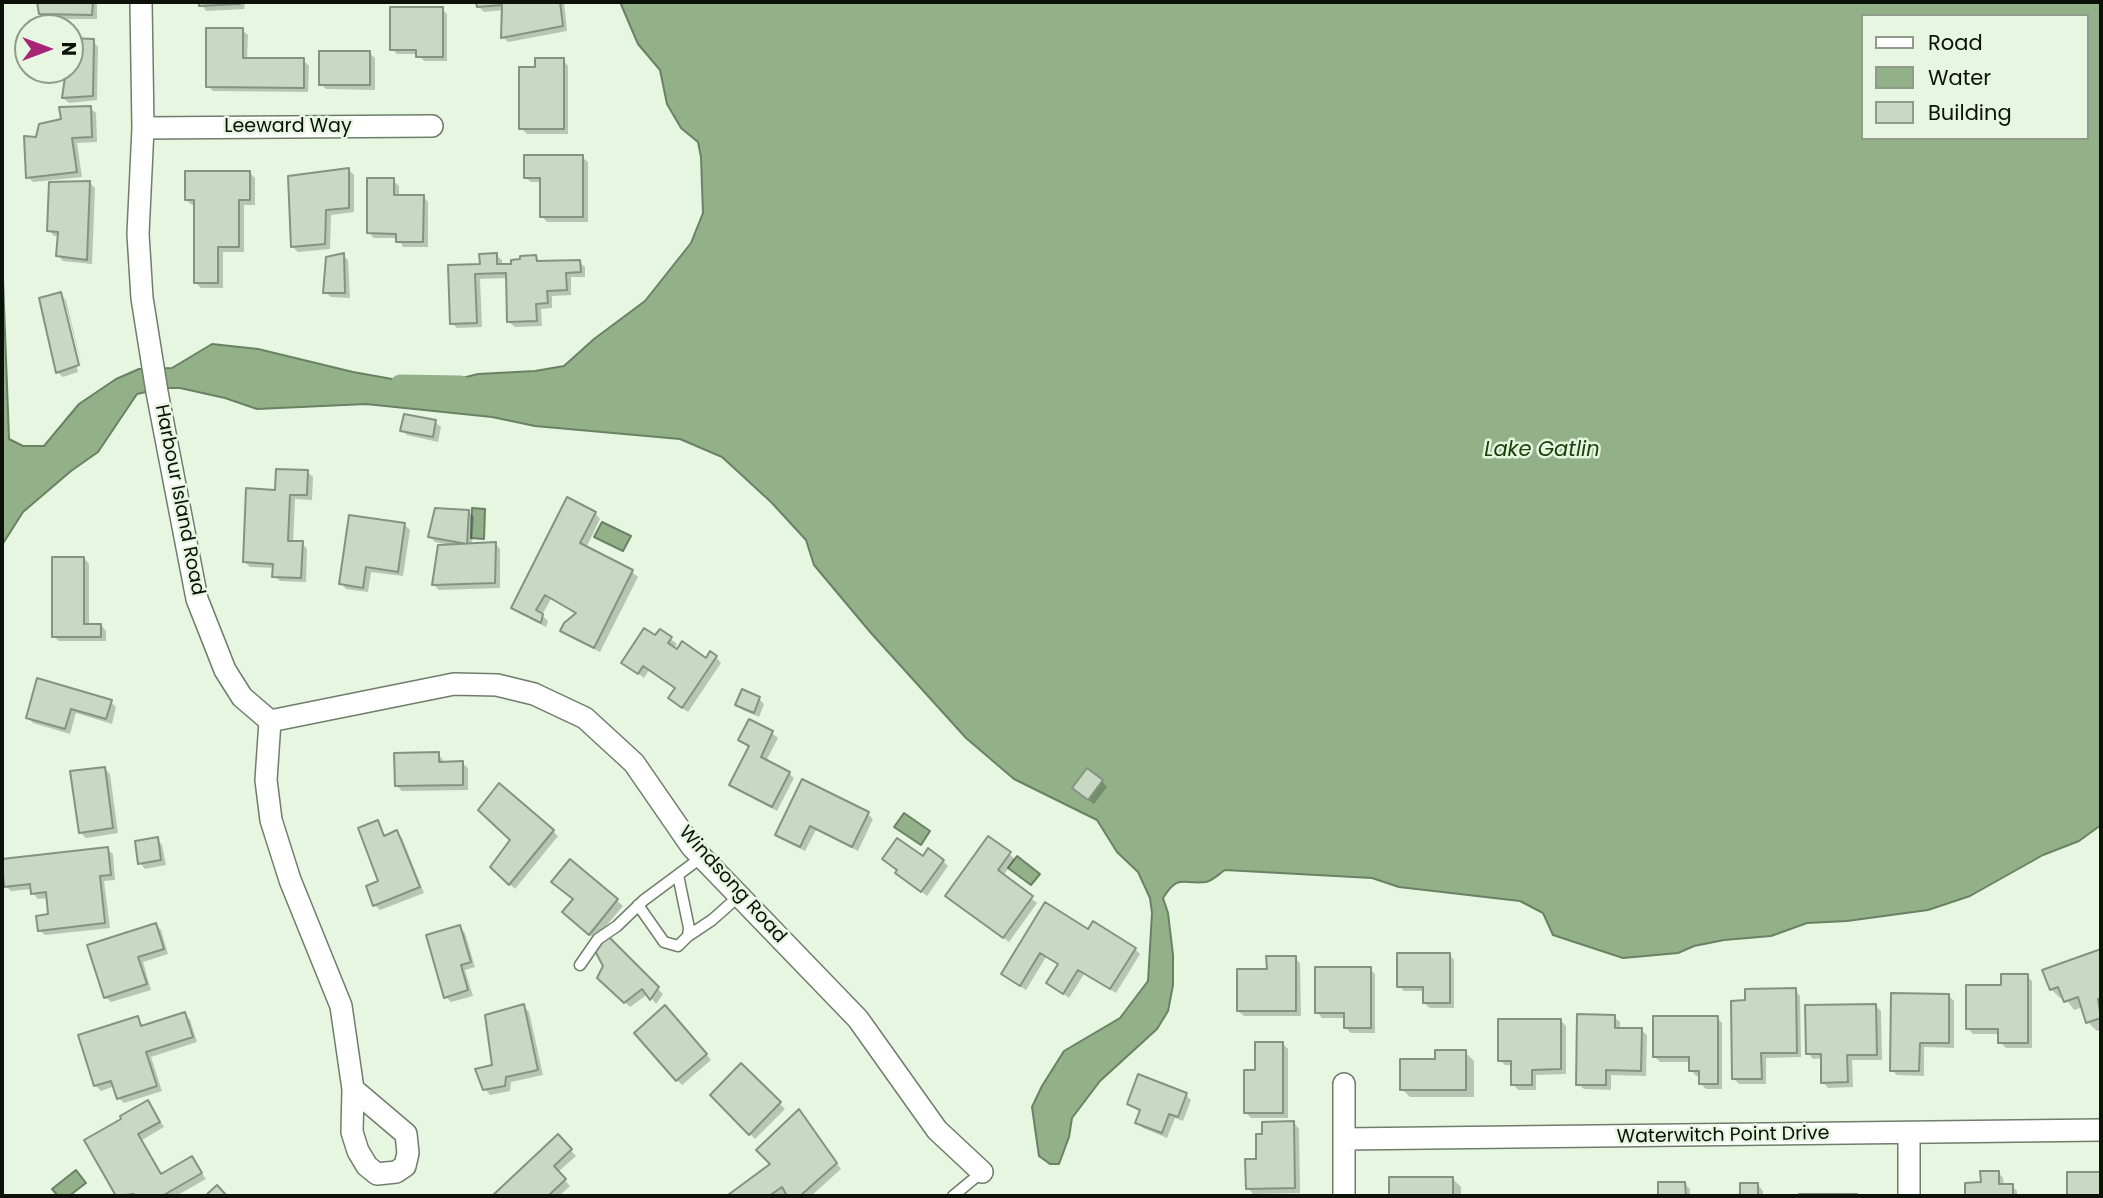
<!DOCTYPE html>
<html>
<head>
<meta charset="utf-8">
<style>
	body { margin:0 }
	#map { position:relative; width:2103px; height:1198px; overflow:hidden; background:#e6f6e1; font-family:Poppins,sans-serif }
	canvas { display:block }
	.frame { position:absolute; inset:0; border:4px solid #0c110a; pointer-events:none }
	.legend { position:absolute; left:1861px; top:14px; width:228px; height:126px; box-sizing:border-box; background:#e6f6e1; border:2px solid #8f9a8b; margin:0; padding:9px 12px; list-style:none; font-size:21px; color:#0c110a }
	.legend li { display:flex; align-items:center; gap:14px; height:35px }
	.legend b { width:35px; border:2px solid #8f9a8b }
	.north { position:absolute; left:14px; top:14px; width:70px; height:70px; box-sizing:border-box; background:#e6f6e1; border:2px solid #8f9a8b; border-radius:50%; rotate:90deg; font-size:19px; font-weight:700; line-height:28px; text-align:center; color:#0c110a }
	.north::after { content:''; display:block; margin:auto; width:24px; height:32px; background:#a72574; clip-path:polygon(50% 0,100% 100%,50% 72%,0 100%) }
</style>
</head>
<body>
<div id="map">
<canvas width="2103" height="1198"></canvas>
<div class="frame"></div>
<ul class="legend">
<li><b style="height:9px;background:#fff"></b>Road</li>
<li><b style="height:19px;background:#92b189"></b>Water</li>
<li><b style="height:19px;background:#c8d8c3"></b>Building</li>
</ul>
<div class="north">N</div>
</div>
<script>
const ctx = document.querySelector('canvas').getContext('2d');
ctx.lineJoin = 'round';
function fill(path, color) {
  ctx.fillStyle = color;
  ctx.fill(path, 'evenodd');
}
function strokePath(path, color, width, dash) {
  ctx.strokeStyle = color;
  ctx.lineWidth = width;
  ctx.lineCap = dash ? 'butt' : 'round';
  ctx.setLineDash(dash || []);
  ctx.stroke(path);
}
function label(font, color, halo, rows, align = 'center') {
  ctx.font = font + ' Poppins,sans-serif';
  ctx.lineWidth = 5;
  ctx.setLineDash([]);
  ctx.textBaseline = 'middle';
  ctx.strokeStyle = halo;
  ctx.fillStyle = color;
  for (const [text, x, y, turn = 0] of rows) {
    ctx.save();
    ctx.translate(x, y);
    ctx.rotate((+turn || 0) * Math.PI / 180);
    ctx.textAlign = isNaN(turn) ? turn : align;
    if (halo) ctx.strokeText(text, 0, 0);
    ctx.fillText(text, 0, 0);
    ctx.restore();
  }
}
const water = new Path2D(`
	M620 2H2101V825L2079 841 2043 855 1970 896 1928 910 1847 921 1807 923 1771 936 1724 940 1694 946 1678 953 1623 958 1553 935 1543 913 1520 901 1399 887 1372 878 1225 870C1219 874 1212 881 1206 882 1182 885 1179 873 1163 898L1168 913 1173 955V985L1168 1011 1157 1029 1100 1081 1072 1118 1069 1137 1059 1164H1050L1039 1156 1032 1107 1042 1086 1064 1051 1120 1018 1148 981 1152 913 1150 898 1138 872 1117 852 1097 820 1014 779 966 738 871 633 814 565 806 540 771 502 722 457 680 439 535 426 492 417 366 404 257 409 225 398 180 388H164L137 394 98 452 71 471 23 512 2 545V253L9 439 23 446H44L79 404 116 379 139 369 172 368 212 344 258 349 353 372 431 386 478 374 535 371 564 366 594 339 645 301 691 243 703 213 701 157 698 142 681 128 667 104 660 70 638 44ZM1863 16H2087V138H1863Z
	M472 508 485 509 484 539 471 538Z
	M602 522 631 536 623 551 594 537Z
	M904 813 930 831 921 845 894 827Z
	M1017 856 1040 874 1031 885 1008 868Z
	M76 1170 86 1183 69 1196H58L52 1189Z`);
fill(water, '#92b189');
strokePath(water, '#6a8163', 2);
fill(new Path2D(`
	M39 2H97V19H46L40 13Z
	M200 2H245L244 9 206 11Z
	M478 2H564L567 31 508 42 503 37V10L484 12 479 7Z
	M442 9 447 14V61H424L418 54H397L392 49Z
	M242 30 248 35 247 60H303L309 66 308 92 213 91 208 86Z
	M70 39 93 41 98 47 97 100 69 103 63 98 67 72 46 70H70Z
	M369 53 375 58V90L326 89 321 84Z
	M563 60 568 66V134H527L521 128 536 69Z
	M90 108 96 113 97 142 77 143 82 177 33 182 28 177 38 138 63 120Z
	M582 157 588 162V222H547L542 216V182H531L525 177Z
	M348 169 354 175V212L331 215 330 249 298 252 293 247Z
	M249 172 255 178V205H244V252H223V288H201L195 282V205H192L186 200Z
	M393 180 399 186V196H423L428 202V247H403L398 238H374L369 233Z
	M90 183 95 188 92 264 63 261 58 255 59 236H54L49 230Z
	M343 255 348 260 350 298 331 297 325 292Z
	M496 255 502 260V266L513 265 536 257 541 263 579 262 585 267V277H571V295L552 296V308L541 309 542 326 515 327 509 322 508 278 480 279 482 327 457 328 452 323 450 267 481 265Z
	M61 294 66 300 83 371 64 298H61L78 372 63 377 57 372Z
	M435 422 441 427 438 442 407 435 402 430Z
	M307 472 313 477 312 500 295 499 293 543H302L307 549 306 582 280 581 274 576 275 568 250 567 245 562 277 492Z
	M469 512 474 517 472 545 495 543 500 549V588L439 590 434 585 452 545 435 542 430 537Z
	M595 513 600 519 586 548 632 572 638 577 600 652 568 636 562 631 578 615 551 599 542 615 548 621 546 627 519 613 513 607Z
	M404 524 410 530 403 576 371 572 368 592 346 589 341 583Z
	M84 558 89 564V625H101L106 631V641H59L53 636Z
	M660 631 677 644 673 649 706 660 716 657 721 663 688 712 676 704 677 689 649 670 644 678 623 662 656 638Z
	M38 681 111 702 116 707 112 724 76 713 70 734 33 723 28 717Z
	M759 699 764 704 759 717 743 710 737 704Z
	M750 721 772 733 778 738 766 761 789 773 794 778 777 811 737 790 732 785 750 747 740 740Z
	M438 754 443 760V763H462L468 768V790L402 791 396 785Z
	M104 768 110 774 118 833 86 838 80 832Z
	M1102 781 1107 787 1094 804 1079 793Z
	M803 782 868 814 873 819 858 851 816 830 805 851 783 840 777 835Z
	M377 822 386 837 397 832 402 838 424 893 380 910 375 905 381 882Z
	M553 831 558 836 515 889 492 866 513 840Z
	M157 839 162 845 166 865 145 869 140 863Z
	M107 849 113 854 115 880 104 881 110 928 45 935 39 930 50 916 48 898 38 899 33 893 32 889 11 891 6 886Z
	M1009 854 1015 859 1003 876 1037 903 1009 942 952 901Z
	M923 859 943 861 948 866 927 896 897 873Z
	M570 861 623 906 595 939 569 917 575 900Z
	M1045 905 1088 931 1135 949 1140 954 1116 993 1084 974 1069 998 1048 983 1059 965 1046 957 1026 990 1009 979Z
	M156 925 161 930 168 954 143 962 151 990 111 1002 105 997Z
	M460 927 465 933 475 967 465 970 473 996 451 1002 446 997Z
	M607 938 663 994 656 1004 648 994 630 1007 599 978 605 966Z
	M2101 951V1029L2097 1031 2088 1022 2083 1007 2074 1010 2064 996 2060 998 2051 989 2045 971Z
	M1449 955 1454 960V1008H1430L1424 1003V991H1404L1399 986Z
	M1295 958 1300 963 1301 1016H1244L1238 1011 1268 971Z
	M1370 969 1375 974V1033H1351L1345 1027V1018H1322L1317 1012Z
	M2027 976 2032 981V1048H2006L2000 1042V1034H1973L1968 1028 2003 987Z
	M1795 990 1800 996 1801 1057 1766 1058V1084H1739L1734 1079 1747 1002Z
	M1948 995 1954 1001V1048L1924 1047V1076L1897 1075 1892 1070Z
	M1875 1005 1881 1011 1882 1060H1852L1853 1087 1828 1088 1823 1082V1058L1813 1059 1808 1053Z
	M523 1006 529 1012 543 1075 511 1082 510 1091 490 1095 485 1089Z
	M670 1013 711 1060 682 1085 677 1080Z
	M184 1014 190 1020 197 1042 151 1057 162 1091 124 1103 119 1098 115 1086 101 1091 95 1085 137 1018 144 1027Z
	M1614 1017 1620 1022V1030H1641L1647 1035 1646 1076 1611 1075V1090L1584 1089 1578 1084Z
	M1717 1018 1722 1023V1089H1706L1700 1083V1076H1696L1691 1070V1062H1660L1655 1057Z
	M1561 1021 1566 1026V1074L1536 1075V1090H1518L1513 1084V1065H1505L1500 1060Z
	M1282 1043 1288 1049V1118H1251L1246 1113 1257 1071Z
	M1465 1052 1474 1061V1097H1410L1402 1089 1437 1061Z
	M741 1065 785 1109 755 1139 712 1095Z
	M1186 1095 1191 1100 1183 1121 1175 1118 1167 1138 1143 1128 1137 1122 1141 1112 1129 1104Z
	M148 1102 164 1127 142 1140 162 1175 191 1158 206 1179 176 1196H118L86 1141Z
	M799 1111 841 1169 811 1196H789L787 1193 782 1196H731L772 1165Z
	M1294 1123 1299 1129 1300 1193 1253 1194 1248 1188 1258 1161Z
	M558 1137 576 1156 558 1172 570 1186 559 1196H494Z
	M1998 1172 2003 1178 2004 1186H2012L2017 1191V1196H1967V1185L1982 1184Z
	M1391 1178H1452L1461 1187V1196H1391Z
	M1660 1184H1685L1690 1189V1196H1660Z
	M1742 1185H1758L1763 1191V1196H1742Z`), '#0003');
strokePath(new Path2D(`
	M400 384 461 385`), '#92b189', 19);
const building = new Path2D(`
	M37 2H93L92 15 39 14Z
	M199 2H240V4L199 6Z
	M476 2H560L563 26 501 38 502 5 477 7Z
	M390 7H443V57H416V50H390Z
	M206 28H243V58H304V88L206 87Z
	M70 38 94 39 93 96 62 98 66 70H70Z
	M319 51H370V85H319Z
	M535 58H564V129H519V67H535Z
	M91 106 92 137 72 138 77 172 26 178 24 136 36 137 39 124 61 119 59 107Z
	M524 155H583V217H540V178H524Z
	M349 168V208L326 210 325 244 291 247 288 176Z
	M185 171H250V200H239V247H218V283H194V200H185Z
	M367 178H394V195H424L423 242H396V234L367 233Z
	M90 181 87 260 56 256 58 232 47 231 49 182Z
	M344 253 345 293H323L326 257Z
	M497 253V264H511V260L520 259V256L536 255 537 261 580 260 581 272 566 273 567 290 547 291 548 303 536 304 537 321 507 322 506 273 475 274 477 323 450 324 448 265 480 264 479 254Z
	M61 292 79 365 56 373 39 298Z
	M404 414 436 420 433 437 400 431Z
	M276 469 308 470 307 495H290L288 541H303L301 578 272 577 273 564 243 562 246 488 275 490Z
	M567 497 596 512 580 543 633 570 594 648 560 631 564 623 576 613 545 595 536 610 543 614 541 623 511 608Z
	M435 508 469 510 467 544 428 537Z
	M349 515 405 523 398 572 366 567 363 588 339 584Z
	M496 542 495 583 432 585 438 545Z
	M52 557H84V624H101V637H52Z
	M644 628 655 635 660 629 672 637 668 643 677 649 682 641 706 658 710 651 717 656 682 708 668 698 675 688 643 666 638 674 621 663Z
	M37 678 112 700 106 719 71 709 65 729 26 718Z
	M742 689 760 697 754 713 735 705Z
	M749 719 773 731 761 757 790 772 772 807 729 785 749 746 738 740Z
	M439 752V762L463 761V785L395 786 394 753Z
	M105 767 113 828 79 833 70 771Z
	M1087 768 1103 780 1088 800 1072 788Z
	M802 779 869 812 852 847 810 826 800 847 775 835Z
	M499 783 554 830 509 885 490 867 510 840 478 810Z
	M378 820 384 836 397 830 420 887 373 906 366 886 378 881 358 828Z
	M988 836 1011 852 998 870 1033 896 1003 938 945 896Z
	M158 837 161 860 138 864 135 841Z
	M897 838 923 856 928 848 944 860 921 892 895 873 897 870 882 859Z
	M108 847 111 875 100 876 105 923 38 931 36 916 48 914 46 892 31 894 30 884 4 887 2 859Z
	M570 859 618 899 589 935 562 912 573 899 551 882Z
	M1045 902 1088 929 1093 921 1136 948 1110 989 1078 970 1063 994 1046 983 1058 964 1040 953 1020 986 1001 974Z
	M156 923 164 949 138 957 147 984 104 998 87 945Z
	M460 925 471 962 461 965 468 990 444 998 426 935Z
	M607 935 659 987 650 1000 642 989 624 1003 597 978 603 966 594 949Z
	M2101 949V998L2098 999 2101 1018 2086 1023 2078 997 2064 1002 2058 987 2050 990 2042 970Z
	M1397 953H1450V1003H1423V987H1397Z
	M1266 956H1296V1011H1237V969H1267Z
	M1315 967H1371V1028H1344V1013H1315Z
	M2001 974H2028V1043H1998V1029H1966V985H2001Z
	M1796 988 1797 1053H1761L1762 1079H1732L1731 1001 1745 1000V989Z
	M1891 993 1949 994V1043H1920L1919 1071H1890Z
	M524 1004 538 1070 506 1077 505 1086 483 1090 475 1069 492 1065 485 1015Z
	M1876 1004 1877 1055H1847L1848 1082 1821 1083V1054H1806L1805 1005Z
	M665 1005 707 1054 676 1081 634 1033Z
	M185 1012 193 1037 146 1052 157 1086 117 1099 111 1081 94 1086 78 1035 138 1016 141 1026Z
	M1577 1014 1615 1015V1028H1642L1641 1071 1606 1070V1085H1576Z
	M1653 1016H1718V1084H1699V1071H1689V1057H1653Z
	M1498 1019H1561V1069L1532 1070V1085H1511V1061H1498Z
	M1255 1042H1283V1113H1244V1070H1255Z
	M1435 1050H1466V1090H1400V1059H1435Z
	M741 1063 781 1102 749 1135 710 1095Z
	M1138 1074 1187 1093 1178 1117 1169 1114 1162 1133 1135 1123 1140 1110 1127 1104Z
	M148 1100 160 1122 138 1134 161 1174 192 1156 202 1173 162 1196H135L134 1194 116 1196 84 1140 121 1119 120 1116Z
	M799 1109 837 1163 800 1196H787L782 1187 769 1196H729L728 1195 770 1164 756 1150Z
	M1294 1121 1295 1188 1246 1189 1245 1159H1256V1134H1262V1122Z
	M558 1134 572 1149 554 1166 566 1179 548 1196H492Z
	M1980 1171H1999V1184H2013V1196H1965V1183L1981 1182Z
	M2067 1172H2101V1196H2067Z
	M1389 1177H1453V1196H1389Z
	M1658 1182H1685L1686 1196H1658Z
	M1740 1183H1758V1196H1740Z
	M217 1185 227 1196H205Z
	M1799 1194H1857V1196H1799Z`);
fill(building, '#c8d8c3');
strokePath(building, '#849380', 2);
const lane = new Path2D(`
	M638 905 664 942 678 946 688 936 689 928 678 875
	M688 936 712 920 739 896
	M580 965 598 939 617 926 644 900 702 857
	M953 1196 982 1172`);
const street = new Path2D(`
	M141 2 143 128 138 234 142 298 157 392 197 599 225 670 242 697 270 721
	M143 128 432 126
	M270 721 454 684 497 685 534 694 585 718 634 763 692 847 858 1019 937 1130 982 1172
	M270 721 266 780 271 820 290 880 341 1006 353 1089 352 1132 358 1151 367 1166 377 1174 396 1172 405 1166 408 1153 406 1134 353 1089
	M1344 1084V1196
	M1344 1139 2101 1130
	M1909 1196V1134`);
strokePath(lane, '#6f7d6b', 13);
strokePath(street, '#6f7d6b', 24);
strokePath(lane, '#fff', 10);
strokePath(street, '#fff', 21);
label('19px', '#0c110a', '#e6f6e1', [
	["Leeward Way",288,127],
	["Harbour Island Road",179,500,79],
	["Windsong Road",732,885,48],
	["Waterwitch Point Drive",1723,1136,-1]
]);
label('italic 21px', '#194209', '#e6f6e1', [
	["Lake Gatlin",1542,451]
]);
</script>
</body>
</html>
